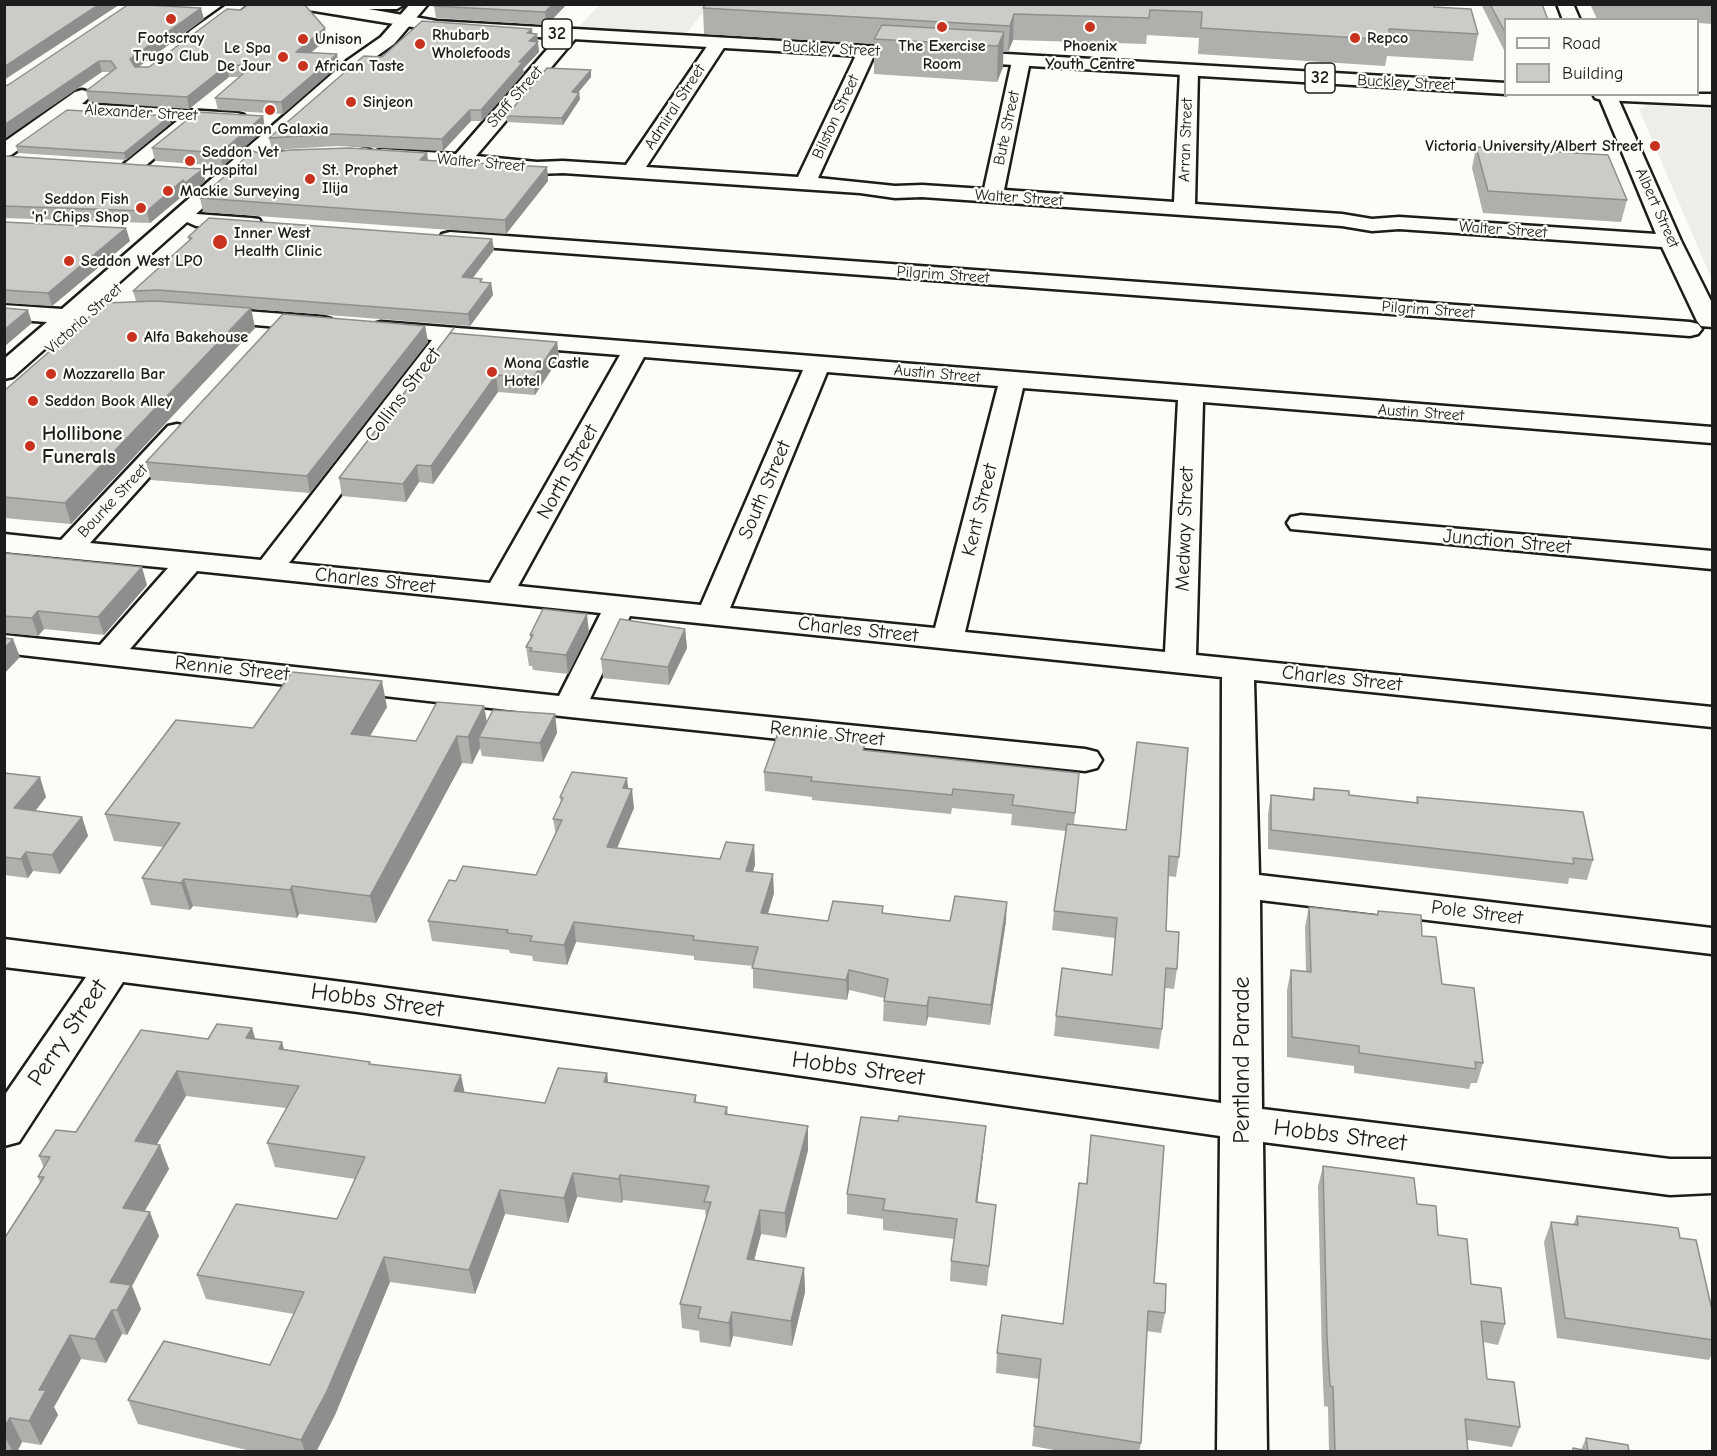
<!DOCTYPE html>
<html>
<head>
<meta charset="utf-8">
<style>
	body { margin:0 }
	#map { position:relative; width:1717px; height:1456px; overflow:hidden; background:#fdfcf7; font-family:"Comic Neue",sans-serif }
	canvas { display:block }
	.frame { position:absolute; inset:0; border:6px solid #1c1c1c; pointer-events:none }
	.legend { position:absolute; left:1504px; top:18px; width:195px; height:78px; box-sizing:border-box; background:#fdfcf7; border:2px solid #a3a29f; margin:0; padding:8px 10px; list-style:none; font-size:18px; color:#1c1c1c }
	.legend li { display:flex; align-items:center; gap:12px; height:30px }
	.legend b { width:30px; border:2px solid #a3a29f }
</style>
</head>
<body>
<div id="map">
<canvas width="1717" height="1456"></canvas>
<div class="frame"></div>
<ul class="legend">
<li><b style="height:8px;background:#fdfcf7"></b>Road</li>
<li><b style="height:16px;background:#cccbc8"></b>Building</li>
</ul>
</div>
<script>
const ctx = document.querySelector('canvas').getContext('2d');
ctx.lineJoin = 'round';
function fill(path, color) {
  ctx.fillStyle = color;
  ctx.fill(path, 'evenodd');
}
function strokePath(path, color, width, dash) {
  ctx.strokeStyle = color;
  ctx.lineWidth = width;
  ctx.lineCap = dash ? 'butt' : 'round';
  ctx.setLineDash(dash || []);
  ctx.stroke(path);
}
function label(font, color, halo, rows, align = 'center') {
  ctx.font = font + ' "Comic Neue",sans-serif';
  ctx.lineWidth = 4.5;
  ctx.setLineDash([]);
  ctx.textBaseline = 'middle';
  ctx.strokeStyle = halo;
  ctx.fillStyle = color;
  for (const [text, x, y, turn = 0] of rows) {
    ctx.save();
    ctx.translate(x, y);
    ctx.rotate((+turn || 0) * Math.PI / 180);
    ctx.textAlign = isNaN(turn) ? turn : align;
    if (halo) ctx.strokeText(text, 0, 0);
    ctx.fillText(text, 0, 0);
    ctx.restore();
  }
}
fill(new Path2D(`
	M599 5H709L685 35 577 29Z
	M1648 105 1712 109V280L1639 109Z`), '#eeede9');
const minor = new Path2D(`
	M228 4H247L202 39H190L187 35 190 31Z
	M306 4H405L397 9H314Z
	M410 4H428L394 44 360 68 282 138 366 148 374 152 382 149 456 154 564 30H576L579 34 576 38 476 156 537 162 563 161 626 165 712 39H724L727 43 646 167 798 177 858 51 861 47H873L876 51 818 178 895 186 922 185 984 189 1012 61 1015 57H1027L1030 61 1004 190 1174 202 1180 70 1183 66H1195L1198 70 1195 204 1342 214 1372 219 1399 217 1656 234 1598 94H1616L1681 241 1712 303V327L1701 326 1697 321 1662 247 1399 229 1372 231 1342 226 922 197 895 198 860 193 563 173 537 174 511 170 382 161 374 157 366 160 270 148 196 214 251 218 259 219 262 224 259 229 251 230 196 226 187 222 96 303 146 307 150 312 146 317 138 319 91 317 88 322 73 324 13 377 4 379V359L47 322 4 319V305L62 309 348 60 381 37Z
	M1557 4H1573L1580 20H1563Z
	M82 90 89 92 91 96 82 104 237 113 244 115 246 119 244 123 197 122 138 172H124L121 168 124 164 177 121 68 115 11 155 4 157V142L75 92Z
	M450 232 1690 322 1698 324 1702 329 1698 334 1690 336 442 244 439 239 442 234Z
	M207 308 323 317 331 319 335 324 331 329 323 331 199 320 195 315 199 310Z
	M381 322 1712 427V443L1203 402 1196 655 1712 707V727L1254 680 1259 875 1712 928V954L1260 900 1262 1109 1670 1159H1712V1193L1670 1195 1263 1142 1267 1452H1217L1220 1136 358 1012 123 982 19 1142 4 1146V1096L86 977 4 967V939L358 984 1221 1103 1222 677 630 616 590 699 1085 749 1097 752 1102 760 1097 768 1085 771 570 717 4 653V635L100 645 168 568 4 552V534L61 540 168 426 177 424 186 426 190 432 90 543 261 560 432 340 373 334 369 329 373 324ZM455 342 620 355 490 583 289 563ZM644 357 803 370 701 605 518 586ZM827 372 998 386 935 628 730 608ZM1023 388 1178 400 1165 652 965 632ZM197 571 601 613 559 696 130 649Z
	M1301 515 1712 551V569L1291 529 1287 523 1291 517Z`);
const major = new Path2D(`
	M294 4H340L437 21 1506 83V94L437 31 302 9Z
	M1593 94H1712V105L1602 100 1595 98Z`);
strokePath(minor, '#1c1c1c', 5);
strokePath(major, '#1c1c1c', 5);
fill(minor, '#fdfcf7');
fill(major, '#fdfcf7');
fill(new Path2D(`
	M436 4H567L547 25 436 18 434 6Z
	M1481 4H1542L1506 20 1505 52Z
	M1590 4H1713V24L1698 23V20L1597 19Z
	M1434 7 1478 34 1473 61 1387 56 1385 66 1198 54 1199 38 1147 35 1146 44 1013 40 1008 52H1003V67L997 82 874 74V44L704 34 703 8Z
	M204 19 138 67H149L327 39 311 53 339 65 283 114 218 110 215 98 240 77H229L189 109 89 102 86 91 111 72H102L8 85Z
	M532 33 537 34 539 52 523 69 524 73 482 121H471L443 151 337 146 272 150 269 138 382 57Z
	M591 70V77L578 92 579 93 580 99 563 125 507 122 506 116Z
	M170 116 171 123 126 160 18 153 16 146Z
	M263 116 265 129 223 166 155 161 152 148Z
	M1476 147 1627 200 1621 222 1483 213 1472 168Z
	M261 154 428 160 547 167 548 181 506 234 203 212 200 198Z
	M4 156 203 169 205 181 188 196 186 193 150 223 4 218Z
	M4 222 130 241 52 306 4 303Z
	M188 237 492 239 494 250 473 278 483 283H491L493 295 470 326 251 309 255 328 71 524 4 518V391L136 301 133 291 189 241Z
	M425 326 428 342 310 493 151 480 146 462Z
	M454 334 557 342 559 358 535 395 498 392 433 484 419 482 406 502 342 496 339 478Z
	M4 553 147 585 104 635 44 629 38 636 4 633Z
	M685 629 687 648 669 685 603 678 601 659Z
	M589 632 568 674 533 670 532 666H529L526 647 531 640 530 635Z
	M484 706 487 722 555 714 557 733 543 762 482 756 480 748 472 764 462 763 376 923 299 914 297 918 193 906 190 910 151 905 142 878 163 847 114 841 105 814 253 728 387 707 370 736 416 741Z
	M866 751 1079 773 1074 824 1179 857 1176 877 1168 876 1166 931 1177 969 1174 989 1165 988 1162 1029 1159 1049 1054 1036 1056 1016 1112 975 1115 938 1052 930 1054 911 1066 831 1011 825 1012 814 952 808 951 814 812 800V797L765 791 764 772Z
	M4 773 46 797 35 811 82 817 88 836 60 874 33 871 28 878 4 875Z
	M628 788 634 808 617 848 720 859 754 845 755 865 753 871 774 893 768 914 828 921 883 906V913L950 921H1006L990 1025 928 1017 926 1026 883 1021 884 998 849 990 847 1000 753 988V966L694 960V956L576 942 567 965 533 961 532 956 510 953 509 950 432 941 428 921 456 881 536 875 556 835 553 819 561 804 560 797Z
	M1314 788 1349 795 1416 803 1417 797 1593 860 1587 880 1569 878 1568 884 1268 849V814L1271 795 1312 799Z
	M1309 907 1377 915 1378 911 1422 936 1442 984 1483 1063 1477 1083H1471L1469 1089 1354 1073V1066L1287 1057V990L1291 970 1306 972 1305 927Z
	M252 1028 255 1039 284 1049 371 1064 465 1093 545 1103 607 1073 608 1082 696 1095V1103L727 1107 728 1114 808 1150 786 1238 761 1234 754 1260 804 1268 805 1292 792 1346 733 1336 730 1347 700 1342 699 1331 682 1328 680 1304 706 1219 705 1210 623 1200 622 1203 577 1197 568 1223 505 1214 475 1294 390 1282 335 1415 316 1452H255L138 1424 128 1400 270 1365 294 1314 206 1299 197 1275 337 1219 355 1179 275 1167 267 1143 286 1108 186 1096 157 1144 169 1169 145 1211 159 1236 132 1286 141 1309 127 1335 122 1334 106 1363 81 1359 54 1407 58 1415 41 1445 22 1442 17 1452H4V1239L40 1182 38 1177 44 1168 39 1156 76 1132 208 1039Z
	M898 1121 986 1126 984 1146 977 1202 996 1205 987 1286 950 1281 951 1261 954 1239 883 1230V1219L847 1214V1194Z
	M1091 1135 1154 1283 1165 1313 1161 1333 1146 1331 1141 1443 1139 1452H1065L1032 1446 1039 1379 996 1373 997 1353 1063 1324 1086 1184Z
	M1323 1166 1417 1204 1471 1284 1505 1324 1498 1345 1483 1342 1487 1379 1520 1427 1512 1447 1467 1440 1468 1452H1329L1328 1407 1324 1406 1322 1357 1318 1186Z
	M1577 1216 1680 1238 1713 1314V1352L1709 1360 1557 1338 1544 1242 1551 1222 1573 1225Z
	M1586 1438 1629 1452H1572L1573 1448 1581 1450Z`), '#afafac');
fill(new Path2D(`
	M100 4 119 5 4 80V67Z
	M553 4H567L547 25 545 12Z
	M201 8 204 19 133 71 130 59Z
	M1014 14 1013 40 1008 52 1010 26Z
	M325 28 327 39 298 63 296 52Z
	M532 29 533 38 537 34 539 52 523 69 524 73 482 121 481 110 519 62 527 33Z
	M1004 32 1003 67 997 82 998 46Z
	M337 54 339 65 283 114 281 102Z
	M99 61 102 72 4 139V125Z
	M226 66 229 77 189 109 187 97Z
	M591 70V77L573 99 572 92Z
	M579 93 580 99 563 125 562 118Z
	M470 110 471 121 443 151 442 139Z
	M170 116 171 123 126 160 124 153Z
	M263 116 265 129 223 166 220 153Z
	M427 153 429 166 420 160Z
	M547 167 548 181 506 234 505 220Z
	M203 169 205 181 188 196 185 183Z
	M183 180 186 193 150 223 147 211Z
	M126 228 130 241 52 306 48 293Z
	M492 239 494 250 464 289 462 277Z
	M491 283 493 295 470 326 468 314Z
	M251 308 255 328 71 524 65 503Z
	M28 310 32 323 4 347V330Z
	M425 326 428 342 310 493 307 476Z
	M557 342 559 358 535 395 533 378Z
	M496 375 498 392 433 484 431 466Z
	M417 465 419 482 406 502 403 484Z
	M142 567 147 585 104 635 98 617Z
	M38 611 44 629 38 636 32 618Z
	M587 614 589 632 568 674 566 655Z
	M685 629 687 648 669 685 668 667Z
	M13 639 20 657 4 674V649Z
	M382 681 387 707 356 760 351 734Z
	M484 706 488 732 479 737 480 748 472 764 468 737Z
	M555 714 557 733 543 762 540 743Z
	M457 736 462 763 376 923 370 896Z
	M40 777 46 797 22 828 14 808Z
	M627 778 629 795 632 789 634 808 609 867 607 847 623 788Z
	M82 817 88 836 60 874 52 855Z
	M754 845 755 865 747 890 746 871Z
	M26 852 33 871 28 878 21 859Z
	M773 874 774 893 762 933 761 913Z
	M184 879 193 906 190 910 181 883Z
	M292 886 299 914 297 918 290 890Z
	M1007 902 1006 921 990 1025 991 1005Z
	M574 922 576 942 567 965 564 945Z
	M849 970V990L847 1000 846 980Z
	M929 997 928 1017 926 1026 927 1006Z
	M252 1028 259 1052 246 1038Z
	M282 1042 289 1067 279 1049Z
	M177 1071 186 1096 144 1165 135 1141Z
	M607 1073 610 1098 604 1082Z
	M461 1075 466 1099 454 1091Z
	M808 1126V1150L786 1238 785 1213Z
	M986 1126 984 1146 975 1222 976 1202Z
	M160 1145 169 1169 132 1232 123 1208Z
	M573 1173 577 1197 568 1223 564 1198Z
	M620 1175 623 1200 622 1203 619 1179Z
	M500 1190 505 1214 475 1294 469 1270Z
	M760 1210 761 1234 748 1283 747 1259Z
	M150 1212 159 1236 132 1286 141 1309 127 1335 117 1310 110 1282Z
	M384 1257 390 1282 335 1415 316 1452H305L301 1440Z
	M804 1268 805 1292 792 1346 791 1321Z
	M112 1310 122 1334 106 1363 95 1339Z
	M732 1312 733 1336 730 1347 729 1323Z
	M70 1335 81 1359 54 1407 58 1415 41 1445 29 1421 39 1390Z
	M10 1418 22 1442 17 1452H13L4 1435V1427Z`), '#8f8e8c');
const building = new Path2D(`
	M4 4H100L4 67Z
	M129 4 201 8 130 59 135 67H149L227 9 241 10 249 4H304L325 28 296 52 337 54 281 102 215 98 244 73 240 65 226 66 187 97 86 91 116 68 111 61H99L4 125V86L8 85Z
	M436 4H553L545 12 434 6Z
	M706 4H1434V7L1471 9 1478 34 1389 29 1390 40 1201 28 1202 12 1150 10 1149 18 1014 14 1010 26 703 8Z
	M1490 4H1542L1548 20H1506V34Z
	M422 21 532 29 527 33 537 34 529 41 538 42 519 62H523L481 110H470L442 139 335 134 269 138 360 59 364 56 382 57Z
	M882 25 1004 32 998 46 874 39Z
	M547 68 591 70 572 92 579 93 562 118 506 116Z
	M67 110 170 116 124 153 16 146Z
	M197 112 263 116 220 153 152 148Z
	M1476 147 1608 155 1627 200 1488 191Z
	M349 148 427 153 420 160 547 167 505 220 200 198 253 151 261 154 290 150Z
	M4 156 203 169 185 183 183 180 147 211 4 206Z
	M209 218 492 239 462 277 482 279 480 282 491 283 468 314 158 290 133 291 192 238 188 237Z
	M4 222 126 228 48 293 4 290Z
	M156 301 251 308 65 503 4 497V391L105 303Z
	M4 308 28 310 4 330Z
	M283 314 425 326 307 476 146 462Z
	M454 328 450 333 557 342 533 378 496 375 431 466 417 465 403 484 339 478Z
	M4 553 142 567 98 617 38 611 32 618 4 616Z
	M543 609 587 614 566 655 530 651 532 648 526 647 533 635H530Z
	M620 619 685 629 668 667 601 659Z
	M4 638 13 639 4 649Z
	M292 672 382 681 351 734 416 741 437 702 484 706 468 737 457 736 370 896 292 886 290 890 184 879 181 883 142 878 180 823 105 814 176 720 253 728Z
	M493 710 555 714 540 743 479 737Z
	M778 733 866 741 863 750 1079 773 1075 813 1012 805 1014 795 953 789 952 795 811 781 812 777 764 772Z
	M1137 742 1188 748 1179 857 1169 856 1166 931 1179 932 1177 969 1166 968 1162 1029 1056 1016 1062 968 1112 975 1117 918 1054 911 1067 824 1126 830Z
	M572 772 627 778 623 788 632 789 607 847 720 859 726 842 754 845 746 871 773 874 761 913 828 921 833 901 883 906 882 913 950 921 955 896 1007 902 991 1005 929 997 927 1006 884 1001 888 979 849 970 846 980 752 968 758 947 693 940 694 936 574 922 564 945 530 941 532 936 507 933 508 930 428 921 449 880 456 881 463 866 536 875 562 820 553 819 563 798 560 797Z
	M4 773 40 777 14 808 82 817 52 855 26 852 21 859 4 857Z
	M1314 788 1349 791V795L1418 803 1417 797 1583 812 1593 860 1573 858 1574 864 1271 830V795L1314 800Z
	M1309 907 1378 915V911L1421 915 1422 936 1436 937 1442 984 1474 988 1483 1063 1475 1062 1476 1069 1359 1053V1046L1292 1037 1291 970 1311 972Z
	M217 1024 252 1028 246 1038 282 1042 279 1049 370 1062 369 1064 461 1075 454 1091 545 1103 558 1068 607 1073 604 1082 696 1095 694 1102 727 1107 725 1114 808 1126 785 1213 760 1210 747 1259 804 1268 791 1321 732 1312 729 1323 698 1318 701 1307 680 1304 711 1202H704L709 1186 620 1175 619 1179 573 1173 564 1198 500 1190 469 1270 384 1257 327 1391 301 1440 128 1400 164 1341 270 1365 304 1292 197 1275 236 1204 337 1219 365 1157 267 1143 299 1086 177 1071 135 1141 160 1145 123 1208 150 1212 110 1282 131 1285 117 1310H112L95 1339 70 1335 39 1390H46L29 1421 10 1418 4 1427V1239L44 1177H38L50 1157 39 1156 56 1130 76 1132 141 1030 208 1039Z
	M899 1116 986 1126 976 1202 996 1205 989 1266 951 1261 957 1219 883 1210 885 1199 847 1194 861 1117 898 1121Z
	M1091 1135 1164 1146 1154 1283 1166 1284 1165 1313 1148 1311 1141 1443 1034 1426 1041 1359 997 1353 1002 1315 1063 1324 1079 1183 1087 1184Z
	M1323 1166 1414 1178 1417 1204 1436 1206 1438 1235 1467 1239 1471 1284 1501 1288 1505 1324 1481 1321 1487 1379 1514 1382 1520 1427 1465 1419 1468 1452H1335L1333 1387 1330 1386 1327 1337Z
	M1577 1216 1656 1225 1678 1228 1680 1238 1696 1240 1713 1314V1340L1565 1318 1551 1222 1578 1225Z
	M1586 1438 1628 1445 1629 1452H1573V1448L1588 1451Z`);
fill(building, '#cccbc8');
strokePath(building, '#8f8e8c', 1.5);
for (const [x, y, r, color] of [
	[171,19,6,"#c8321e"],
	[942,27,6,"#c8321e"],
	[1090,27,6,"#c8321e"],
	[1355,38,6,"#c8321e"],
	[303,39,6,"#c8321e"],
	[420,44,6,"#c8321e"],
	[283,57,6,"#c8321e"],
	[303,66,6,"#c8321e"],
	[351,102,6,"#c8321e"],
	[270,110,6,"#c8321e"],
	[1655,146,6,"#c8321e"],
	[190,161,6,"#c8321e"],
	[310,179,6,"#c8321e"],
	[168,191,6,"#c8321e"],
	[141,208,6,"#c8321e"],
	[220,242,8,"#c8321e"],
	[69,261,6,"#c8321e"],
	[132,337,6,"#c8321e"],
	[492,372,6,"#c8321e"],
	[51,374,6,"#c8321e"],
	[33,401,6,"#c8321e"],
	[30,446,6,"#c8321e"]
]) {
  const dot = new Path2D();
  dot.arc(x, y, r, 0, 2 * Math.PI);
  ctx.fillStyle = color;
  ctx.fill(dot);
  strokePath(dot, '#fdfcf7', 2);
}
label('bold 16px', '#1c1c1c', '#fdfcf7', [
	["Rhubarb",432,35],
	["Wholefoods",432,53],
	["Footscray",171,38,"center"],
	["Trugo Club",171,56,"center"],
	["Repco",1367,38],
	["Unison",315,39],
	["The Exercise",942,46,"center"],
	["Room",942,64,"center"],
	["Phoenix",1090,46,"center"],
	["Youth Centre",1090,64,"center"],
	["Le Spa",271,48,"right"],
	["De Jour",271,66,"right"],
	["African Taste",315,66],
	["Sinjeon",363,102],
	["Common Galaxia",270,129,"center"],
	["Victoria University/Albert Street",1643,146,"right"],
	["Seddon Vet",202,152],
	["Hospital",202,170],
	["St. Prophet",322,170],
	["Ilija",322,188],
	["Mackie Surveying",180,191],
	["Seddon Fish",129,199,"right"],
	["'n' Chips Shop",129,217,"right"],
	["Inner West",234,233],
	["Health Clinic",234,251],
	["Seddon West LPO",81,261],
	["Alfa Bakehouse",144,337],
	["Mona Castle",504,363],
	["Hotel",504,381],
	["Mozzarella Bar",63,374],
	["Seddon Book Alley",45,401]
], 'left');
label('16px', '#1c1c1c', '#fdfcf7', [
	["Buckley Street",831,49,3],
	["Buckley Street",1406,83,3],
	["Staff Street",515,97,-49],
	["Admiral Street",675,107,-57],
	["Alexander Street",141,113,3],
	["Bilston Street",836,117,-65],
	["Bute Street",1007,128,-78],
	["Arran Street",1186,140,-88],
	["Walter Street",481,163,5],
	["Walter Street",1019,198,4],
	["Albert Street",1657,208,66],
	["Walter Street",1503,230,4],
	["Pilgrim Street",943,275,4],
	["Pilgrim Street",1428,310,4],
	["Victoria Street",84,319,-42],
	["Austin Street",937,374,5],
	["Austin Street",1421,413,4],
	["Bourke Street",113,501,-47]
]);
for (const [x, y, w] of [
	[557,34,30],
	[1320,78,30]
]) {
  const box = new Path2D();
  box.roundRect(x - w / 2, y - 15, w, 30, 4.5);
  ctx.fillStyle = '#fdfcf7';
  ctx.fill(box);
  strokePath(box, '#1c1c1c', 1.5);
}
label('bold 18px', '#1c1c1c', null, [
	["32",557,34],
	["32",1320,78]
]);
label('20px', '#1c1c1c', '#fdfcf7', [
	["Collins Street",403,395,-53],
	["North Street",568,472,-61],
	["South Street",765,490,-67],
	["Kent Street",980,510,-76],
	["Medway Street",1185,529,-88],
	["Junction Street",1507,542,5],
	["Charles Street",375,581,6],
	["Charles Street",858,630,6],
	["Rennie Street",232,669,6],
	["Charles Street",1342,679,6],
	["Rennie Street",827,734,6],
	["Pole Street",1477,913,7]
]);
label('bold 20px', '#1c1c1c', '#fdfcf7', [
	["Hollibone",42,434],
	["Funerals",42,457]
], 'left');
label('24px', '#1c1c1c', '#fdfcf7', [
	["Hobbs Street",377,1001,8],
	["Perry Street",68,1033,-56],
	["Pentland Parade",1242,1060,-90],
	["Hobbs Street",858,1069,8],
	["Hobbs Street",1340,1136,7]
]);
</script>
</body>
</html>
